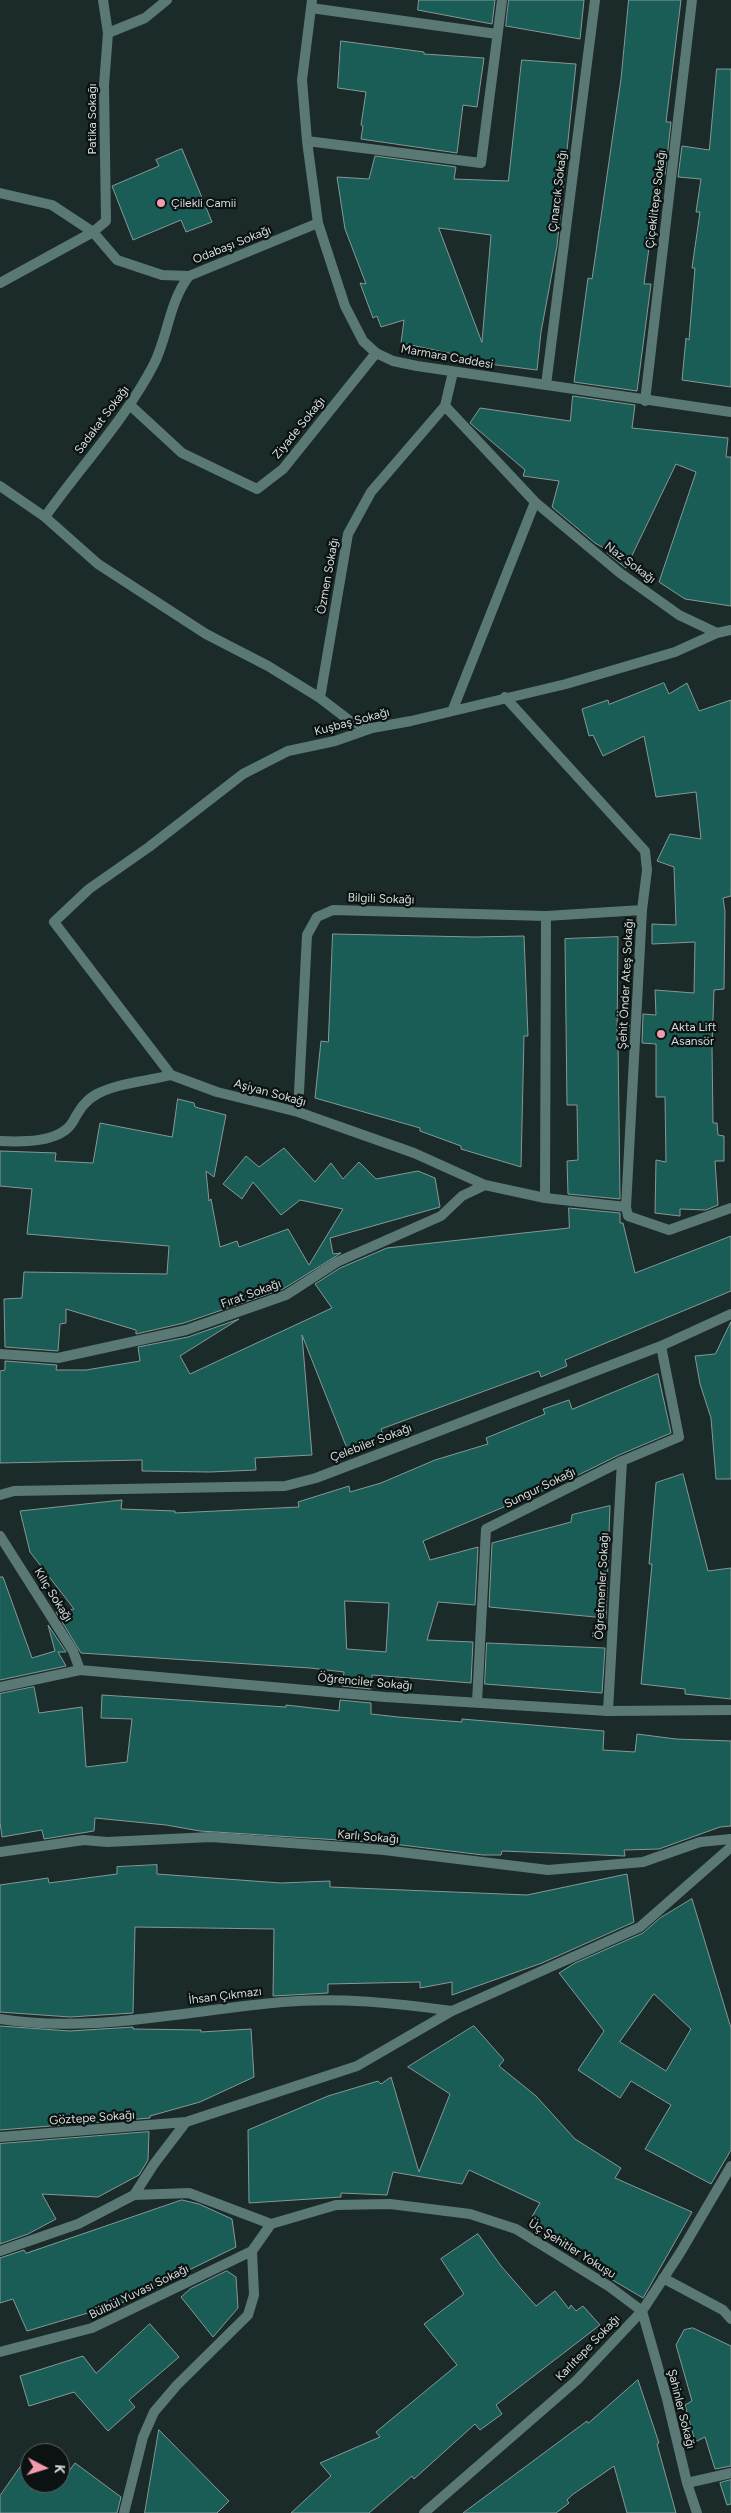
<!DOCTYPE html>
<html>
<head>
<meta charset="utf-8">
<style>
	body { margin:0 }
	#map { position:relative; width:731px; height:2513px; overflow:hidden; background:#1b2b29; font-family:Figtree,sans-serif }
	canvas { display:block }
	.north { position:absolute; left:20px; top:2443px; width:50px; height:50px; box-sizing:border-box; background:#0b1211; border:1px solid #5b6362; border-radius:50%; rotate:95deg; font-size:14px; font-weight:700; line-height:20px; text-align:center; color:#d3dddb }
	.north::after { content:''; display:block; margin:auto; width:18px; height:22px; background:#f39aac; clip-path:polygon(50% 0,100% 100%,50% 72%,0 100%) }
</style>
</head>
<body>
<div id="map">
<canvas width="731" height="2513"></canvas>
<div class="north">K</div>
</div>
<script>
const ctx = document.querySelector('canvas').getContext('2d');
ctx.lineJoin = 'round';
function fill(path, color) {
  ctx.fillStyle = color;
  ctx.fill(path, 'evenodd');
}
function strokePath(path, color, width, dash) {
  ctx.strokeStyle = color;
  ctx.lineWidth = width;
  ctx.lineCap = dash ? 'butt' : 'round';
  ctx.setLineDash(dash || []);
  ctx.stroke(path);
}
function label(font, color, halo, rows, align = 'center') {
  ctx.font = font + ' Figtree,sans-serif';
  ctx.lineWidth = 4.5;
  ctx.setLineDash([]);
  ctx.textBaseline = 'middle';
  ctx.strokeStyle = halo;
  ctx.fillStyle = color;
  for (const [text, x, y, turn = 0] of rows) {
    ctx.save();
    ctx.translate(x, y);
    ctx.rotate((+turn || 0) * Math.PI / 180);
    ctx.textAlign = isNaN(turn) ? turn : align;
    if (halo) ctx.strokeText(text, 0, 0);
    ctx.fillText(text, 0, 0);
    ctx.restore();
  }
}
const building = new Path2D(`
	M419 0H495L492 24 418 10Z
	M509 0H584L580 39 506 26Z
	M629 0H681L666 122H671L665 175H659L644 284H651L637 391 574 382 588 278 592 279 621 79Z
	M341 41 424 52V54L484 58 477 107 463 105 457 153 361 139 363 126 361 125 366 92 338 88Z
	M522 60 576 64 557 246 541 332 537 370 481 363 482 360 401 343 404 320 381 327 377 316 373 318 360 283 366 284 345 229 337 177 369 179 375 156 456 167 454 179 508 181ZM439 228 491 235 482 342Z
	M717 69H731V387L682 380 686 338 689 340 695 268H692L700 212H696L701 179 678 177 682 146 709 150Z
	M182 149 212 222 186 232 181 220 133 240 112 186 159 166 156 160Z
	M573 396 635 405 632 428 728 438 726 457H731V606L685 599 659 582 696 472 676 464 626 568 607 553 609 551 595 543 552 507 559 481 523 476 525 470 470 423 480 408 570 421Z
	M664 683 669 694 687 683 699 711 731 700V896L723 898 725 911 724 989 714 990 712 1047 713 1123H717L718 1135 724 1136V1161H715L718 1205 706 1210 680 1209V1216L655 1213 656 1160 666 1162 665 1097H656V1044L642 1043 643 1014 656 1015 655 990 694 993 695 942 652 944V924L676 925 674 867 657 861 670 834 701 839 696 792 656 797 644 736 603 756 593 735 589 736 582 709 608 700 609 704Z
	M333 934 474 937 524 936 528 1036H524L521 1167 461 1149V1146L420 1131V1128L315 1098 321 1041 328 1042Z
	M618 937 617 1040 629 1025 628 1041 618 1040 620 1199 568 1194 567 1161 578 1160 577 1105H567L565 939Z
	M178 1099 194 1103 195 1107 226 1115 214 1177 206 1171 209 1201 211 1199 220 1247 237 1241 239 1247 288 1229 309 1265 343 1209 300 1200 281 1215 253 1182 242 1199 223 1184 246 1156 259 1167 284 1148 315 1182 331 1163 343 1179 359 1162 376 1179 418 1171 435 1178 440 1207 330 1238 333 1254 341 1253 283 1289 184 1323 136 1334V1330L66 1309V1323L60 1324 58 1351 5 1347 4 1299 22 1298 24 1272 167 1274 169 1246 27 1234 32 1189 0 1186V1151L56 1153 55 1161 93 1163 100 1123 172 1137Z
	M569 1208 620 1213V1223H623L635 1273 731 1236V1291L565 1360 567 1366 541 1377 539 1371 381 1429 384 1437 348 1451 302 1335 312 1455 255 1458 256 1470 210 1472 142 1471V1460L0 1463V1371L5 1370V1361L57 1365 56 1370H86L140 1361 138 1347 188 1337 239 1319 180 1356 190 1374 332 1308 315 1284 340 1268 387 1248 569 1228Z
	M731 1322V1479H716L711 1418 700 1384 695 1356 715 1354Z
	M658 1374 671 1433 619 1455 568 1480 423 1541 430 1560 478 1547 475 1605 438 1602 427 1640 473 1642 471 1683 372 1675 371 1689 342 1686 344 1672 310 1668 81 1653 56 1612 74 1609 30 1552 20 1511 122 1500 121 1509 175 1511V1513L299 1507 298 1502 349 1486 350 1492 381 1483 435 1460 488 1444 486 1438 545 1414 543 1409 569 1400 572 1409ZM345 1601 389 1603 386 1652 347 1649Z
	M683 1474 708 1571 731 1568V1699L685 1694V1689L641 1684 652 1564H649L656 1483Z
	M610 1506 606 1618 489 1607 492 1543 571 1522 572 1515Z
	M0 1577H3L32 1658 55 1651 48 1625 66 1652H58L66 1666 0 1680Z
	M487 1643 605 1648 602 1693 485 1684Z
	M34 1687 39 1713 82 1707 86 1767 127 1762 132 1719 101 1718 102 1695 286 1707V1705L339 1711 340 1700 371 1703V1714L398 1717 462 1722V1719L604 1731 603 1750 635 1752 637 1734 676 1739 731 1741V1826L720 1827 659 1849 624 1850 625 1856 502 1851 501 1855H483L385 1843 200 1831 166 1825 95 1818 94 1831 44 1839 42 1830 2 1837 0 1822V1694Z
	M157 1865V1874L281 1883 330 1881V1887L527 1895 627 1874 634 1922 542 1963 452 1995V1982L420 1988V1982L328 1984V1993L273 1996 274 1929 135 1927 133 2013 70 2017 0 2012V1885L48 1878 49 1883 117 1874V1867Z
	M692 1899 731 2028V2150L711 2184 645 2149 671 2105 631 2081 620 2098 578 2070 604 2031 559 1973 575 1963 643 1933 660 1918ZM654 1994 691 2029 666 2071 620 2042Z
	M0 2026 70 2031 133 2027V2029L201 2030V2032L251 2029 254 2077 200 2102 150 2116V2118L0 2130Z
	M474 2026 504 2060 499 2066 536 2096 575 2139 621 2168 615 2178 692 2212 643 2298 594 2269 598 2262 530 2220 540 2203 469 2170 462 2184 393 2172 387 2195 341 2193V2197L249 2203 248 2130 328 2096 378 2081 381 2084 391 2077 419 2172 450 2094 408 2067Z
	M149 2132 148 2160 139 2175 98 2197 42 2194 56 2219 28 2234 0 2244V2144Z
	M182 2200 199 2204 232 2219 236 2247 99 2314 98 2310 27 2331 13 2299 0 2303V2258L24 2250 26 2253Z
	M478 2234 501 2266 536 2306 555 2291 569 2309 571 2305 576 2311 583 2306 600 2325 496 2405 502 2414 480 2430 475 2424 414 2479 412 2476 369 2513H291L331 2476 320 2463 380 2437 376 2432 457 2365 424 2324 464 2294 441 2259Z
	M227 2271 236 2277 238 2308 213 2337 181 2297 190 2289Z
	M150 2324 179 2357 129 2400 135 2407 108 2431 74 2392 29 2406 20 2376 83 2356 96 2373Z
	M693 2328 731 2346V2466L715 2469 705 2437 695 2442 685 2405 692 2401 676 2345 684 2330Z
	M638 2380 659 2443 657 2444 676 2513H627L614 2466 572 2495 567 2500 569 2503 556 2513H463L587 2421 588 2423Z
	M159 2430 229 2501 217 2513H145Z
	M30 2453V2483H60L75 2463 121 2497 117 2513H0V2496Z
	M731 2480V2504L727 2505 720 2483Z`);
fill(building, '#1a5c56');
strokePath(building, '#869997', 1);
strokePath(new Path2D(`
	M312 0 302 80 307 141 318 223 345 306 363 341 376 353 393 361 417 366 731 412
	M311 8 497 34
	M108 33 145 18 167 0
	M307 141 481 163 502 0
	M0 193 52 205 93 232 106 221 104 85 108 33 103 0
	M0 283 93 232 117 260 162 275 189 276 318 223
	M546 385 595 0
	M645 401 692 0
	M131 406 182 453 257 489 283 469 376 353
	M445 406 535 502 620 573 679 615 717 633
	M0 486 45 517 98 564 206 634 268 666 320 698 350 721 372 728
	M45 517C81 466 125 420 154 364 168 336 169 302 189 276
	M505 697 645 851 647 870 642 910 626 1207 628 1216 669 1230 731 1208
	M320 698 348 534 371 492 445 406 453 372
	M453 709 535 502
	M298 1112 307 935 317 917 333 910 546 916 642 910
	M0 1141C21 1142 59 1143 72 1123 79 1111 84 1101 97 1094 118 1083 148 1081 171 1075
	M545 1198 546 916
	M626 1207 545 1198 485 1185 414 1153 298 1112 217 1092 171 1075 54 922 89 889 149 847 243 774 288 751 335 741 372 728 411 721 566 684 675 652 717 633 731 630
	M0 1354 58 1358 186 1330 286 1295 337 1262 441 1216 462 1196 485 1185
	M0 1495 14 1491 285 1486 316 1478 661 1346 731 1314
	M0 1536 73 1651 80 1670
	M0 1687 80 1670 385 1697 608 1711 731 1710
	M477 1702 486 1529 622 1461 679 1437 661 1346
	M608 1711 622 1461
	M0 1852 84 1840 107 1842 211 1837 384 1850 548 1870 643 1862 700 1842 731 1839
	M0 2019C93 2034 190 2010 282 2002 339 1997 396 2003 452 2011
	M0 2137 186 2122 357 2066 452 2011 640 1927 731 1847
	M134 2195 189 2193 271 2224 336 2205 390 2204 470 2214 516 2229 610 2287 642 2311 667 2399 687 2483 697 2513
	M0 2251 78 2224 134 2195 154 2164 186 2122
	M663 2278 723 2310 731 2319
	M0 2352 92 2328 252 2251 271 2224
	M687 2483 731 2473
	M124 2513 143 2437 154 2412 177 2385 248 2315 254 2295 252 2251
	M424 2513 577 2380 642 2311 680 2253 731 2166`), '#5a7975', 10);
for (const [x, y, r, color] of [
	[161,203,5,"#f39aac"],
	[661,1034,5,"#f39aac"]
]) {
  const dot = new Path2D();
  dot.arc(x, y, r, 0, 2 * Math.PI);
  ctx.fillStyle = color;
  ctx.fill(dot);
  strokePath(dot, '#0b1211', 2);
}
label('12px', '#d3dddb', '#0b1211', [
	["Patika Sokağı",92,119,-90],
	["Çınarcık Sokağı",558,191,-83],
	["Çiçeklitepe Sokağı",656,199,-83],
	["Odabaşı Sokağı",232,245,-22],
	["Marmara Caddesi",447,357,10],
	["Sadakat Sokağı",102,420,-53],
	["Ziyade Sokağı",299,428,-51],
	["Naz Sokağı",630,563,37],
	["Özmen Sokağı",328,576,-80],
	["Kuşbaş Sokağı",352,722,-15],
	["Bilgili Sokağı",381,899,2],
	["Şehit Önder Ateş Sokağı",626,984,-87],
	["Aşiyan Sokağı",270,1093,15],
	["Fırat Sokağı",251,1294,-20],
	["Çelebiler Sokağı",371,1443,-21],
	["Sungur Sokağı",540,1488,-26],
	["Öğretmenler Sokağı",602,1586,-87],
	["Kılıç Sokağı",53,1595,58],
	["Öğrenciler Sokağı",365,1682,5],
	["Karlı Sokağı",368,1837,5],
	["İhsan Çıkmazı",225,1996,-7],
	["Göztepe Sokağı",92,2118,-4],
	["Üç Şehitler Yokuşu",572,2249,32],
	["Bülbül Yuvası Sokağı",139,2292,-26],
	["Karlıtepe Sokağı",588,2348,-46],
	["Şahinler Sokağı",681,2409,76]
]);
label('12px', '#d3dddb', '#0b1211', [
	["Çilekli Camii",171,203],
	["Akta Lift",671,1027],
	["Asansör",671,1041]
], 'left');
</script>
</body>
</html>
